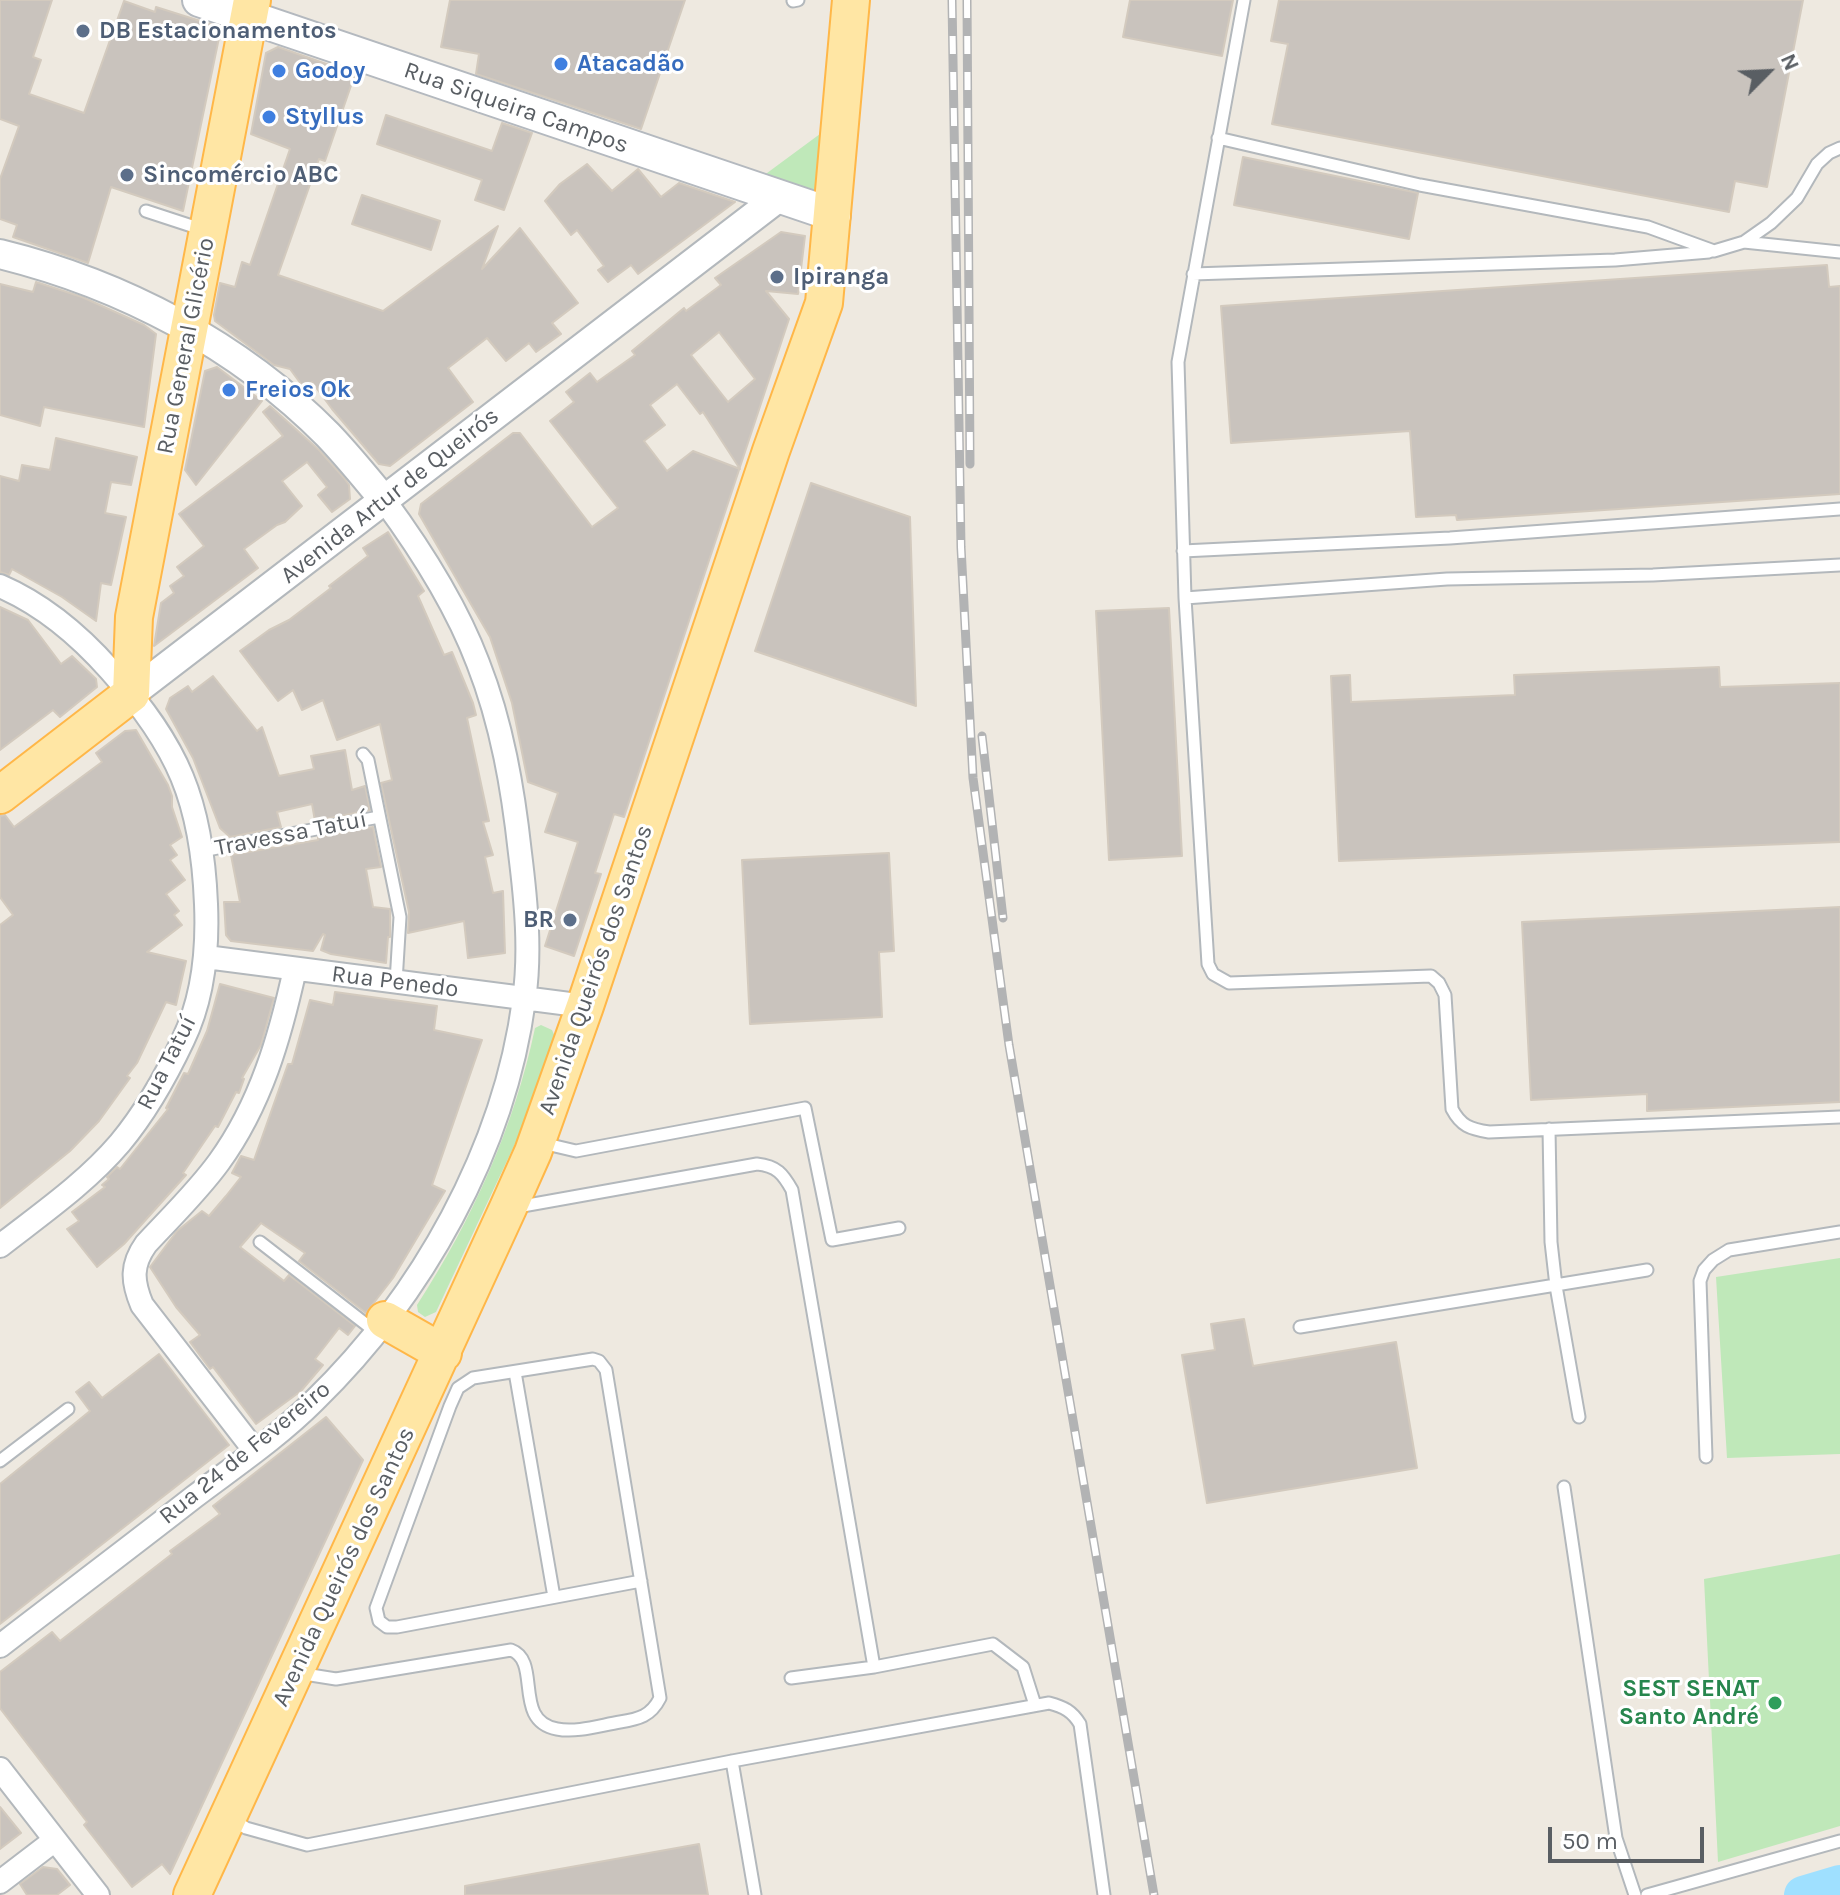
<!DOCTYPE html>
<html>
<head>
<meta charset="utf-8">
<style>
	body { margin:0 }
	#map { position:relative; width:1840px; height:1895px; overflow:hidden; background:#eee9e0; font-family:Karla,sans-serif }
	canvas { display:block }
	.north { position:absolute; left:1728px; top:32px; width:80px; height:80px; -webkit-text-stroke:6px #fff; paint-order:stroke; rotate:66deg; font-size:22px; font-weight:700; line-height:32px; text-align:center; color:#595e63 }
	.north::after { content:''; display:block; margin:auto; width:28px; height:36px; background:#595e63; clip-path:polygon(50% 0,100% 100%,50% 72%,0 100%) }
	.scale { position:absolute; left:1548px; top:1827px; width:156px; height:36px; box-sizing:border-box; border:4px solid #595e63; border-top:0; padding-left:10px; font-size:24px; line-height:28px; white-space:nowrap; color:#595e63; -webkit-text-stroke:6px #fff; paint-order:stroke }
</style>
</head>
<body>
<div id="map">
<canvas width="1840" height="1895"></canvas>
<div class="north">N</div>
<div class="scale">50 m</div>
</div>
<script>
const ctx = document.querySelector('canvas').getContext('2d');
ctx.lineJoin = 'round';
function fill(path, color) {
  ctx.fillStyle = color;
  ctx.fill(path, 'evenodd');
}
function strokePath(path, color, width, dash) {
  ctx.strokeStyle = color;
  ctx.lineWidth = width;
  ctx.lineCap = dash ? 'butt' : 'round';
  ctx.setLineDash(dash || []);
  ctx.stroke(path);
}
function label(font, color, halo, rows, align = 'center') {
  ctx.font = font + ' Karla,sans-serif';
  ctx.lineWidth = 6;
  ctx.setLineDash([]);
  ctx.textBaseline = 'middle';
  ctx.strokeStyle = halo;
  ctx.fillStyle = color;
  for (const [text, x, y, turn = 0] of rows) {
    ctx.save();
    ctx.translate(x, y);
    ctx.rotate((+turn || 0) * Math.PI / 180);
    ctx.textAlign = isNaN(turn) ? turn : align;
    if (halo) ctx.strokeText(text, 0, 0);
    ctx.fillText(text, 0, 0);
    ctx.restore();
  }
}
fill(new Path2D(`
	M824 131 818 193 763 176Z
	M541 1025 552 1030 556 1039 529 1114 436 1312 425 1317 418 1312 417 1305C472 1220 514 1128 535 1028Z
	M1840 1258V1454L1727 1458 1716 1277Z
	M1840 1554V1826L1718 1862 1704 1579Z`), '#bfe8b9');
strokePath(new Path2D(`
	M1803 1895 1840 1884`), '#9fe0ff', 38);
const building = new Path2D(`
	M0 0H52L33 57 41 60 29 94 84 113 124 1 155 12 156 7 216 26 220 33 183 211 111 187 88 263 13 237 17 225 0 219V179L19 126 0 119Z
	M450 0H685L641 129 476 74 479 54 441 47Z
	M1130 0H1233L1222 56 1123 37Z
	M1279 0H1803L1767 187 1735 181 1729 212 1272 124 1288 44 1271 41Z
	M278 47 355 74 325 161 319 159 278 275 383 311 498 226 482 269 520 228 578 303 552 323 561 334 536 352 529 343 506 361 487 338 448 368 473 402 390 466 379 464 332 409 312 382 304 388 290 369 274 365 215 321 214 315 220 283 235 287 242 262 250 265 290 149 251 134 266 53Z
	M386 115 492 151 502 123 532 133 504 210 475 200 482 180 377 144Z
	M1243 157 1418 193 1409 239 1234 205Z
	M587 164 612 191 638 169 661 197 679 183 735 202 638 274 631 265 608 282 598 270 604 266 577 230 571 235 545 201 560 184Z
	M362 195 440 221 431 250 352 224Z
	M781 232 805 236 798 294 766 291 789 319 624 817 614 814 595 873 601 874 574 956 545 946 578 842 545 832 558 793 528 782 512 703 490 637 419 514 421 504 513 433H520L592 527 618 508 550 421 574 402 566 392 590 373 597 382 635 355 632 351 684 308 686 311 721 285 715 278ZM719 332 755 379 728 402 691 355ZM677 384 700 414 703 412 740 469 693 451 667 471 644 441 665 425 650 405Z
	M1827 265 1829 287 1840 286V494L1457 520 1456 515 1416 517 1410 431 1231 443 1221 306Z
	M36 282 82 297 144 325 156 334 144 427 44 407 40 426 0 415V284L33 292Z
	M217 367 262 401 196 485 185 470 205 371Z
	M270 406 319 450 344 478 349 485 350 499 332 512 318 495 327 487 307 462 282 481 302 506 285 522 277 525 244 549 258 568 154 646 161 603 174 593 170 586 184 576 177 567 204 546 179 514 283 436 263 412Z
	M56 438 137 457 131 485 111 482 105 513 126 517 111 585 101 583 96 621 62 597 12 569 9 575 0 572V476L19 481 22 465 50 470Z
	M811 483 910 517 916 706 755 651Z
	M388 532 424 591 418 596 444 655 452 652 473 703 476 715 467 718 489 821 483 822 493 855 485 857 493 893 503 891 505 953 468 958 464 921 408 933 409 912 381 783 392 780 380 724 337 740 323 700 302 710 293 690 278 701 240 651 269 630 289 620 331 588 329 586 368 556 363 548Z
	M0 607 28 620 61 664 72 656 96 679 97 687 60 717 53 710 0 750Z
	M1169 608 1182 856 1109 860 1096 611Z
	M1719 667 1720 687 1840 683V842L1339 861 1331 676 1350 675 1351 702 1515 695 1514 675Z
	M213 676 257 731 262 727 279 776 314 769 311 756 345 750 352 790 365 786 370 810 315 821 312 804 277 812 281 827 230 837 220 828 193 758 166 709 170 698 188 686 192 692Z
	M136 730 168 785 172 796V807L182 837 170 845 177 855 170 860 185 880 166 894 179 911 174 915 182 925 147 952 186 961 176 1005 166 1002 137 1063 127 1076 130 1078 99 1121 70 1151 0 1208V925L13 915 0 897V816L5 815 14 827 102 762 96 753 125 731Z
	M373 827 381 867 366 869 373 907 390 909V937H388L386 963 331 954 321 950 325 935 323 934 313 951 231 941 226 935 224 902H240L231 855 318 840V837Z
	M889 853 894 951 879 952 882 1017 750 1024 742 860Z
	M1840 907V1102L1647 1111V1094L1531 1100 1522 922Z
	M220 984 274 998 261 1045 242 1078 244 1079 239 1093 236 1092 218 1127 215 1126 183 1173 186 1175 124 1244 97 1267 67 1229 79 1221 72 1212 105 1187 102 1185 109 1179 107 1177 117 1167 120 1169 168 1109 166 1108 184 1073 188 1074 207 1031Z
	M335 992 437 1006 434 1030 482 1040 432 1185 445 1191 393 1278 366 1313 299 1261 305 1253 261 1223 240 1247 284 1281 289 1275 355 1326 348 1335 339 1328 315 1359 323 1365 301 1391 256 1424 213 1367 210 1369 190 1342 200 1335 176 1307 150 1267 177 1231 202 1211 209 1216 226 1196 241 1177 232 1173 241 1156 254 1160 288 1064H292L310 1000 333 1005Z
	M1244 1319 1253 1366 1396 1342 1417 1468 1207 1503 1182 1355 1215 1350 1211 1324Z
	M159 1354 229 1445 0 1624V1484L90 1411 76 1392 89 1382 102 1398Z
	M326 1417 363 1460 170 1874 162 1864 132 1887 84 1825 87 1822 0 1708V1672L52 1632 60 1641 172 1554 170 1551 220 1514 213 1506Z
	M0 1807 21 1833 0 1849Z
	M699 1844 708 1895H465V1886Z
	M43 1867 57 1869 70 1885 57 1895H27L20 1884Z`);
fill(building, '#c9c3bd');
strokePath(building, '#d3cabe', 2);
const service = new Path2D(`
	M1244 0 1178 362 1185 598 1208 964 1213 974 1229 983 1431 976 1439 983 1445 995 1452 1109C1461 1126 1470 1129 1489 1132L1840 1117
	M793 1 798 0
	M1218 138 1420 185 1648 227 1714 251 1744 242 1771 223 1797 198 1817 164 1829 153 1840 148
	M146 211 204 230
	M1744 242 1840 252
	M1193 274 1615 260 1709 252
	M1183 551 1450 538 1840 509
	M1185 598 1447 579 1653 575 1840 565
	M363 754 368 760 400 917 396 982
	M202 851 379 817
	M1549 1129 1551 1242 1556 1286 1579 1417
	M542 1143 576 1151 805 1108 832 1240 899 1228
	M517 1207 757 1164C777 1166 783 1174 792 1190L874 1667
	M260 1242 376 1332
	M1300 1327 1647 1270
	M515 1372 554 1597
	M1706 1457 1700 1281 1704 1270 1713 1260 1729 1250 1840 1232
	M0 1461 68 1409
	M1564 1487 1616 1838 1635 1895
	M298 1673 336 1679 511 1650C542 1661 512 1721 557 1729 577 1733 601 1725 620 1722 639 1719 651 1716 660 1698L606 1370 599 1361 593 1359 473 1378 458 1388 450 1406 376 1608 379 1621 387 1627H397L641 1581
	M791 1678 874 1667 993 1644 1023 1667 1035 1705
	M732 1761 755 1895
	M232 1819 246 1828 307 1845 732 1761 1049 1703C1064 1707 1072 1711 1080 1724L1104 1895
	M1647 1895 1840 1841`);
const minor = new Path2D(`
	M0 586C44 605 79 635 110 670 178 746 202 801 206 904 208 950 203 999 183 1040 166 1076 145 1113 120 1143 86 1183 41 1214 0 1246
	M206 957 585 1006
	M255 1451 142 1305C132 1281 131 1265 146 1244 171 1217 198 1191 219 1162 261 1104 280 1037 295 969
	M0 1646C65 1596 130 1547 194 1497 235 1466 278 1437 314 1401 422 1296 504 1150 524 1000 531 952 526 901 520 853 513 789 502 724 478 663 456 605 421 550 384 500
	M0 1769 98 1895
	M0 1882 55 1840`);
const tertiary = new Path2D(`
	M0 254C122 284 239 345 328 435 348 456 366 478 384 500
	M131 694 779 197`);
const secondary = new Path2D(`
	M199 0 834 215`);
const primary = new Path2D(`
	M0 795 131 694 134 617 252 0
	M385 1320 443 1353
	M192 1895 508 1208 533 1152 585 1006 771 451 824 303 851 0`);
strokePath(service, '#b3b8bc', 15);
strokePath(minor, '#b3b8bc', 26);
strokePath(tertiary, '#b3b8bc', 32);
strokePath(secondary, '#b4b9bf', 36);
strokePath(primary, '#ffb748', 40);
strokePath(service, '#fff', 11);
strokePath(minor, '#fff', 22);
strokePath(tertiary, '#fff', 28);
strokePath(secondary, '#fff', 32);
strokePath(primary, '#ffe6a4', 36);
const rail = new Path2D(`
	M952 0 961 547 973 778 1009 1045 1154 1895
	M967 0 970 464
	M982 736 1003 918`);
strokePath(rail, '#b2b3b4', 9);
strokePath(rail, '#fff', 6, [18]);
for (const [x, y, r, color] of [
	[83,31,8,"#5c6f8a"],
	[561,64,8,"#3f7fe0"],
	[279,71,8,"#3f7fe0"],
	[269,117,8,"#3f7fe0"],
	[127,175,8,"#5c6f8a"],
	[777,277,8,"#5c6f8a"],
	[229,390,8,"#3f7fe0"],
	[570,920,8,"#5c6f8a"],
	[1775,1703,8,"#2e9e5b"]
]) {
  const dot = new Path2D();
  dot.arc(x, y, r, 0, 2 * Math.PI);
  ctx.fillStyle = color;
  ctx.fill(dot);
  strokePath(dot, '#fff', 3);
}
label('bold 24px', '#4e5e75', '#fff', [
	["DB Estacionamentos",99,31],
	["Sincomércio ABC",143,175],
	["Ipiranga",793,277],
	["BR",554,920,"right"]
], 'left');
label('bold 24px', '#366cbe', '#fff', [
	["Atacadão",577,64],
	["Godoy",295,71],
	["Styllus",285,117],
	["Freios Ok",245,390]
], 'left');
label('24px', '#595e63', '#fff', [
	["Rua Siqueira Campos",516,108,19],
	["Rua General Glicério",186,346,-79],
	["Avenida Artur de Queirós",390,496,-38],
	["Travessa Tatuí",291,834,-11],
	["Avenida Queirós dos Santos",596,970,-71],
	["Rua Penedo",395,982,7],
	["Rua Tatuí",167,1063,-63],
	["Rua 24 de Fevereiro",245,1453,-39],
	["Avenida Queirós dos Santos",344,1567,-65]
]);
label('bold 24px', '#27864d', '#fff', [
	["SEST SENAT",1759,1689],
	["Santo André",1759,1717]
], 'right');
</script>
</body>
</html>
